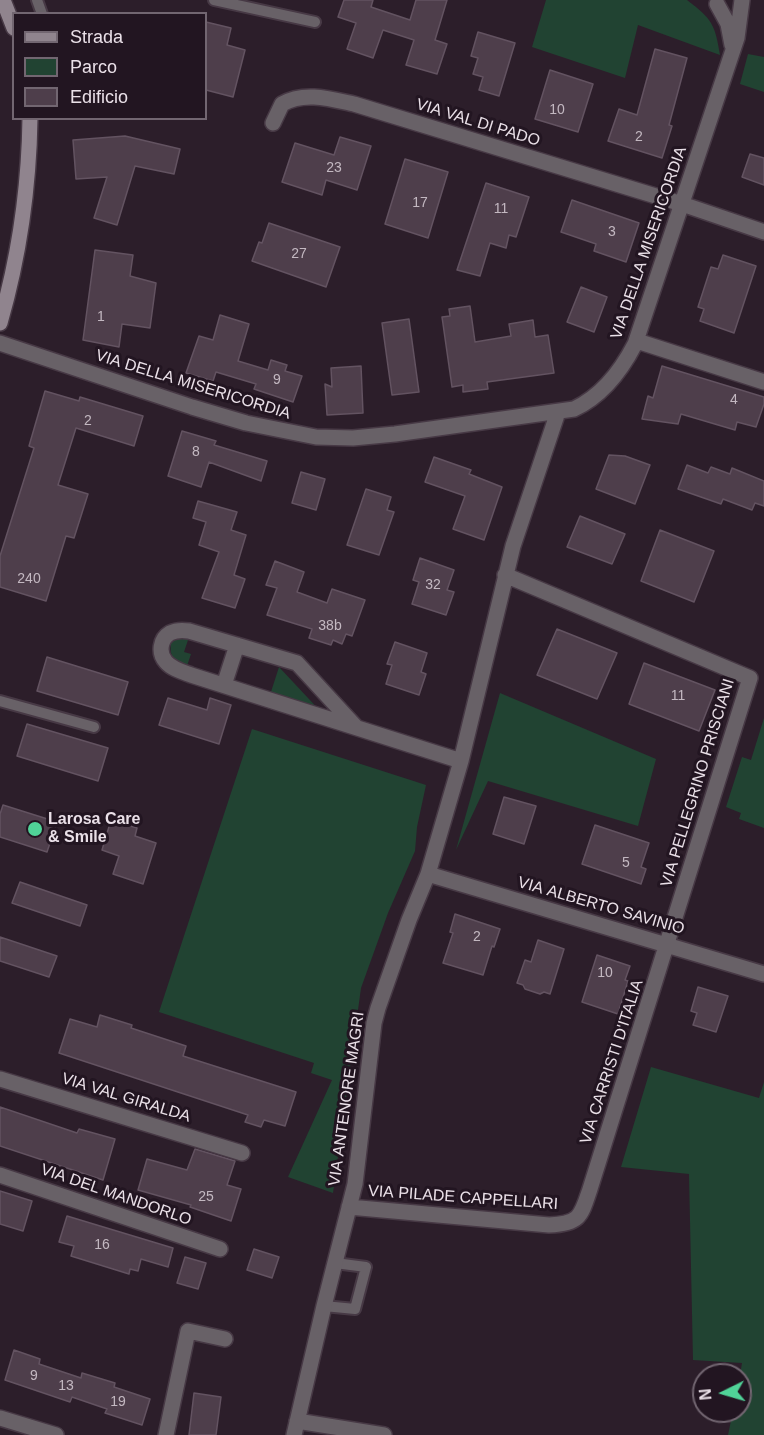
<!DOCTYPE html>
<html>
<head>
<meta charset="utf-8">
<style>
	body { margin:0 }
	#map { position:relative; width:764px; height:1435px; overflow:hidden; background:#2c1e2a; font-family:Helvetica,sans-serif }
	canvas { display:block }
	.legend { position:absolute; left:12px; top:12px; width:195px; height:108px; box-sizing:border-box; background:#221521; border:2px solid #726671; margin:0; padding:8px 10px; list-style:none; font-size:18px; color:#eae0e8 }
	.legend li { display:flex; align-items:center; gap:12px; height:30px }
	.legend b { width:30px; border:2px solid #726671 }
	.north { position:absolute; left:692px; top:1363px; width:60px; height:60px; box-sizing:border-box; background:#221521; border:2px solid #726671; border-radius:50%; rotate:265deg; font-size:16px; font-weight:700; line-height:24px; text-align:center; color:#eae0e8 }
	.north::after { content:''; display:block; margin:auto; width:21px; height:27px; background:#50d398; clip-path:polygon(50% 0,100% 100%,50% 72%,0 100%) }
</style>
</head>
<body>
<div id="map">
<canvas width="764" height="1435"></canvas>
<ul class="legend">
<li><b style="height:8px;background:#90848e"></b>Strada</li>
<li><b style="height:16px;background:#214332"></b>Parco</li>
<li><b style="height:16px;background:#4e3e4b"></b>Edificio</li>
</ul>
<div class="north">N</div>
</div>
<script>
const ctx = document.querySelector('canvas').getContext('2d');
ctx.lineJoin = 'round';
function fill(path, color) {
  ctx.fillStyle = color;
  ctx.fill(path, 'evenodd');
}
function strokePath(path, color, width, dash) {
  ctx.strokeStyle = color;
  ctx.lineWidth = width;
  ctx.lineCap = dash ? 'butt' : 'round';
  ctx.setLineDash(dash || []);
  ctx.stroke(path);
}
function label(font, color, halo, rows, align = 'center') {
  ctx.font = font + ' Helvetica,sans-serif';
  ctx.lineWidth = 6;
  ctx.setLineDash([]);
  ctx.textBaseline = 'middle';
  ctx.strokeStyle = halo;
  ctx.fillStyle = color;
  for (const [text, x, y, turn = 0] of rows) {
    ctx.save();
    ctx.translate(x, y);
    ctx.rotate((+turn || 0) * Math.PI / 180);
    ctx.textAlign = isNaN(turn) ? turn : align;
    if (halo) ctx.strokeText(text, 0, 0);
    ctx.fillText(text, 0, 0);
    ctx.restore();
  }
}
fill(new Path2D(`
	M546 0H687C712 19 715 24 720 55L638 25 625 78 532 47Z
	M748 54 764 57V92L740 84Z
	M178 636 189 637 184 652 191 654 186 669C173 662 168 654 172 639Z
	M279 667 323 714 269 698Z
	M500 693 656 759 638 826 488 781 456 850Z
	M764 718V828L739 819 741 813 726 807 742 757 751 760Z
	M252 729 426 785 417 827 415 851 388 913 361 988 333 1193 288 1177 332 1080 311 1073 314 1063 159 1012Z
	M651 1067 759 1098 764 1082V1435H728L733 1411H740V1375L742 1363 693 1360 689 1174 621 1167Z`), '#214332');
const building = new Path2D(`
	M344 0H373L371 7 410 20 416 0H447L435 40 447 44 437 74 406 65 414 40 383 30 373 58 347 49 356 23 338 17Z
	M206 22 231 28 227 45 245 50 233 97 206 90Z
	M478 32 515 43 499 96 479 90 483 77 473 74 478 58 471 56Z
	M655 49 687 58 669 125 672 126 662 158 608 141 619 109 637 115Z
	M550 70 593 84 578 132 535 119Z
	M125 136 180 149 174 174 135 166 117 225 94 218 107 177 76 179 73 140Z
	M340 137 371 146 357 190 326 180 322 195 282 182 295 143 334 155Z
	M750 154 764 158V185L742 177Z
	M405 159 448 172 428 238 385 224Z
	M486 183 529 197 516 237 509 235 506 248 490 243 480 276 457 270Z
	M572 200 639 223 626 262 594 251 596 244 561 232Z
	M269 223 340 247 326 287 252 261 259 242 262 243Z
	M95 250 133 255 130 276 156 283 150 328 122 324 119 347 83 340Z
	M723 255 756 266 734 333 700 321 704 309 698 307 711 267 718 269Z
	M581 287 607 297 594 332 567 322Z
	M470 306 475 342 511 336 509 324 533 320 535 337 548 335 554 373 487 382 488 389 463 392V385L452 387 442 317 450 316 449 309Z
	M220 315 249 324 238 361 268 370 271 360 287 365 285 371 302 376 293 402 254 389 256 384 216 372 213 381 186 373 199 336 213 340Z
	M409 319 419 392 392 395 382 323Z
	M361 366 363 413 327 415 325 384 332 387 331 368Z
	M662 366 764 397V404L756 427 737 422 735 430 681 414 678 424 642 419 648 396 653 398Z
	M45 391 79 401 80 397 143 416 134 446 76 428 58 485 88 494 74 538 66 536 46 601 0 587V556L34 448 29 446Z
	M182 431 216 441 214 445 267 461 261 481 209 462 201 487 168 476Z
	M609 455 625 456 650 465 635 504 596 489Z
	M434 457 471 470 469 474 502 487 484 540 453 529 465 496 425 482Z
	M687 465 708 473 711 467 730 474 732 468 764 481V506L755 503 752 510 723 499 721 504 678 489Z
	M301 472 325 479 316 510 292 503Z
	M366 489 391 497 387 510 394 512 379 555 347 545Z
	M198 501 237 512 231 530 246 535 234 575 245 579 235 608 202 598 219 552 199 545 206 522 193 518Z
	M580 516 625 534 612 564 567 547Z
	M660 530 714 551 694 602 641 581Z
	M420 558 454 570 447 590 454 592 446 615 412 604 419 582 413 580Z
	M275 561 304 572 297 592 327 603 332 589 365 600 352 636 346 634 342 644 333 640 331 645 309 638 312 629 267 615 277 588 266 585Z
	M557 629 617 653 597 699 537 675Z
	M395 642 427 653 421 672 426 674 419 695 386 684 392 665 387 664Z
	M47 657 128 682 118 715 37 691Z
	M644 663 715 690 699 731 629 704Z
	M168 698 207 710 210 698 231 705 219 744 159 725Z
	M27 724 108 748 98 781 17 756Z
	M504 797 536 806 524 844 493 834Z
	M3 805 57 822 47 852 0 837V814Z
	M111 820 137 828 135 836 156 843 143 884 113 874 119 856 102 850Z
	M595 825 649 843 641 867 646 869 641 884 582 864Z
	M20 882 87 905 80 926 12 903Z
	M455 914 500 929 494 947 492 946 483 975 443 963 453 933 450 932Z
	M0 937 57 956 49 977 0 961Z
	M538 940 564 949 550 994 544 992 540 994 525 989 523 985 517 983 525 960 531 962Z
	M597 955 630 966 625 980 628 981 618 1014 582 1002Z
	M698 987 728 996 716 1032 693 1025 697 1013 691 1011Z
	M100 1015 132 1025 131 1028 186 1046 183 1056 296 1092 285 1126 264 1120 261 1127 245 1122 248 1115 59 1053 70 1019 97 1027Z
	M0 1107 77 1133 79 1129 115 1139 103 1180 0 1146Z
	M195 1149 235 1161 227 1185 241 1189 231 1221 190 1207 191 1205 138 1190 147 1159 187 1170Z
	M0 1191 32 1201 23 1231 0 1224Z
	M67 1216 173 1248 168 1267 141 1259 138 1271 130 1269 129 1274 71 1256 74 1246 59 1242Z
	M254 1249 279 1257 272 1278 247 1270Z
	M185 1257 206 1263 198 1289 177 1283Z
	M14 1350 40 1359 39 1364 81 1378 82 1373 115 1383 114 1387 150 1399 142 1425 105 1413 107 1409 72 1397 70 1402 5 1380Z
	M194 1393 221 1397 216 1435H189Z`);
fill(building, '#4e3e4b');
strokePath(building, '#635361', 1.5);
const lane = new Path2D(`
	M37 0 42 14
	M214 0 315 22
	M0 701 94 727
	M324 1306 355 1309 366 1267 335 1263`);
const street = new Path2D(`
	M717 4 728 24 732 45
	M273 123 282 104C304 91 331 99 354 104L682 204 764 232
	M637 341 764 382
	M0 343 192 407 246 423 316 437 353 438 395 434 574 409C602 396 621 371 635 344L737 38 742 0
	M224 685 237 645
	M356 727 297 663 189 631C183 630 176 630 170 633 160 639 158 653 166 662 172 669 183 672 191 675L461 761
	M428 874 764 974
	M0 1079 242 1153
	M0 1175 220 1249
	M349 1207 549 1225C580 1224 581 1216 590 1189L750 678 505 575
	M0 1418 56 1435
	M297 1421 384 1435
	M166 1435 188 1331 225 1339
	M294 1435 324 1306 355 1184 374 1023 378 1008 409 920 428 874 461 761 513 546 558 412`);
const secondary = new Path2D(`
	M3 0 14 28
	M0 323C19 257 29 187 30 118`);
strokePath(lane, '#473945', 14);
strokePath(street, '#473945', 18);
strokePath(secondary, '#473945', 18);
strokePath(lane, '#686167', 10);
strokePath(street, '#686167', 15);
strokePath(secondary, '#90848e', 15);
for (const [x, y, r, color] of [
	[35,829,8,"#50d398"]
]) {
  const dot = new Path2D();
  dot.arc(x, y, r, 0, 2 * Math.PI);
  ctx.fillStyle = color;
  ctx.fill(dot);
  strokePath(dot, '#221521', 2);
}
label('14px', '#c3b8c1', null, [
	["10",557,110],
	["2",639,137],
	["23",334,168],
	["17",420,203],
	["11",501,209],
	["3",612,232],
	["27",299,254],
	["1",101,317],
	["9",277,380],
	["4",734,400],
	["2",88,421],
	["8",196,452],
	["240",29,579],
	["32",433,585],
	["38b",330,626],
	["11",678,696],
	["5",626,863],
	["2",477,937],
	["10",605,973],
	["25",206,1197],
	["16",102,1245],
	["9",34,1376],
	["13",66,1386],
	["19",118,1402]
]);
label('16px', '#eae0e8', '#221521', [
	["VIA VAL DI PADO",478,123,17],
	["VIA DELLA MISERICORDIA",649,243,-71],
	["VIA DELLA MISERICORDIA",193,385,17],
	["VIA PELLEGRINO PRISCIANI",698,783,-73],
	["VIA ALBERTO SAVINIO",601,906,16],
	["VIA CARRISTI D'ITALIA",612,1062,-72],
	["VIA VAL GIRALDA",126,1098,17],
	["VIA ANTENORE MAGRI",347,1099,-82],
	["VIA DEL MANDORLO",116,1195,19],
	["VIA PILADE CAPPELLARI",463,1198,4]
]);
label('bold 16px', '#eae0e8', '#221521', [
	["Larosa Care",48,820],
	["& Smile",48,838]
], 'left');
</script>
</body>
</html>
